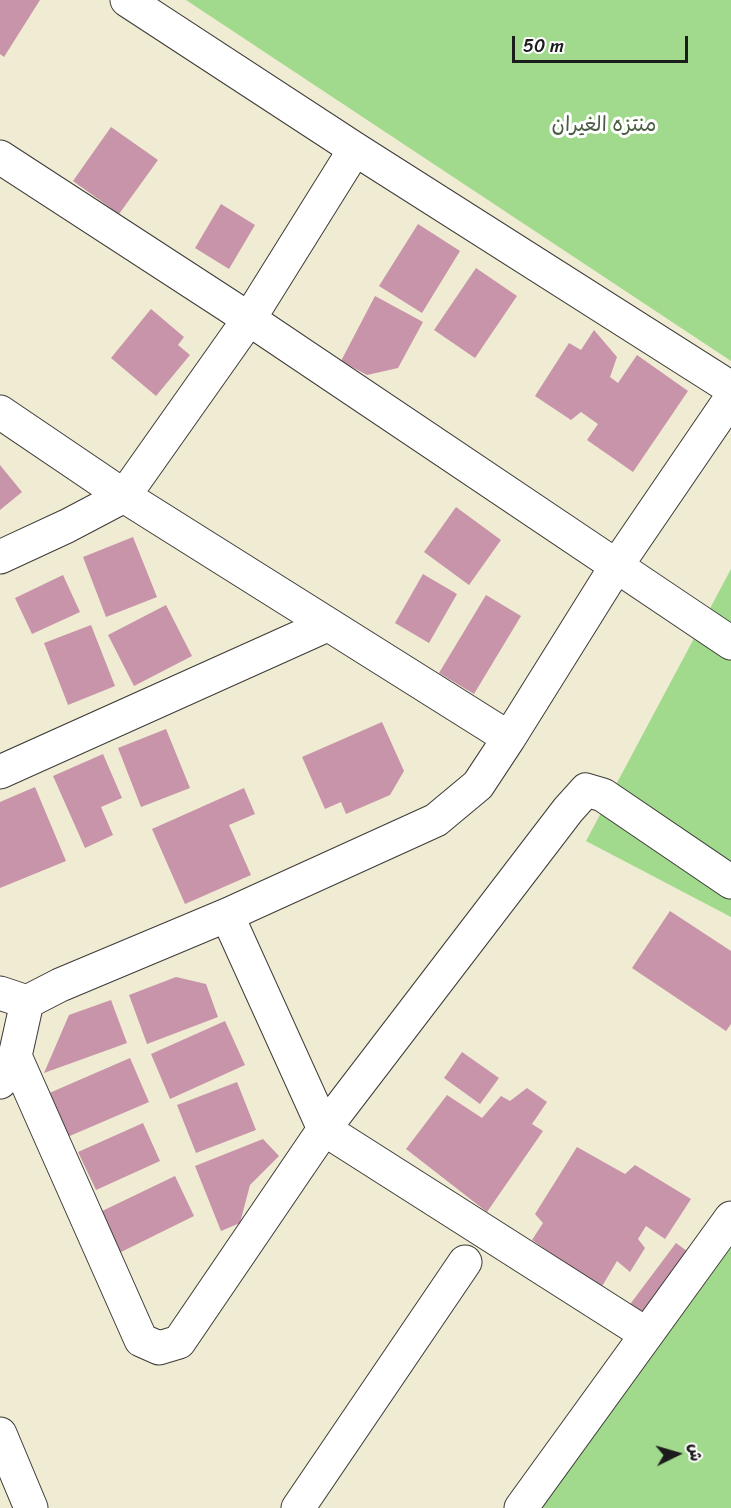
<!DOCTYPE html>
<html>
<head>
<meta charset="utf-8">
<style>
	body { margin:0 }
	#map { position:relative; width:731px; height:1508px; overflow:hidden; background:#f0ebd3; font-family:Sriracha,"Playpen Sans Arabic",sans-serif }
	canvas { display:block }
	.north { position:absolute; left:647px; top:1424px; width:60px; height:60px; -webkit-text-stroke:4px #fff; paint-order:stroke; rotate:85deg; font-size:16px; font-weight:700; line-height:24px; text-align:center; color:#1c1c1c }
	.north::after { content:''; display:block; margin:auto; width:21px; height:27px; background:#1c1c1c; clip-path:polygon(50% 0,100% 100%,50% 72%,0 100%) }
	.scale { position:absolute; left:512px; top:36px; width:176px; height:27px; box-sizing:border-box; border:3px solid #1c1c1c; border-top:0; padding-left:8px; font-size:18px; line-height:21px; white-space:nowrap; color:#1c1c1c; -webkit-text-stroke:4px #fff; paint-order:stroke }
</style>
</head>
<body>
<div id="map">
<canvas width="731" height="1508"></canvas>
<div class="north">ش</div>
<div class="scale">50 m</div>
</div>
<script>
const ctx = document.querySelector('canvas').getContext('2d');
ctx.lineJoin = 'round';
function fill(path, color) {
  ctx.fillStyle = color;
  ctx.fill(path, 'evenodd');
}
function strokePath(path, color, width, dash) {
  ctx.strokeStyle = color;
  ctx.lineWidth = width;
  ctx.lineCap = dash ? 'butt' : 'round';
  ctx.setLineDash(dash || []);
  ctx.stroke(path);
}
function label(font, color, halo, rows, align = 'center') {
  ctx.font = font + ' Sriracha,"Playpen Sans Arabic",sans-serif';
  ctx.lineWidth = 6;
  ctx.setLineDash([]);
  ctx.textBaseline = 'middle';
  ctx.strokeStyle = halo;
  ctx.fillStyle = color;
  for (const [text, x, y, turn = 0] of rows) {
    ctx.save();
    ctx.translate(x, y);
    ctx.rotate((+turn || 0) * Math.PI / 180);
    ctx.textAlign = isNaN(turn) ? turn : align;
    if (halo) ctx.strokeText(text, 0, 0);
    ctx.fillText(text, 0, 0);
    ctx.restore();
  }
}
fill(new Path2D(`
	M186 0H731V361Z
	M731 569V917L586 841Z
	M731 1216V1508H521Z`), '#a1da8d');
fill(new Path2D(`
	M0 0H40L4 57 0 54Z
	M111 127 158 160 119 214 73 181Z
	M221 204 255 225 229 269 195 248Z
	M418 224 460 251 422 313 379 286Z
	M476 268 517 296 475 358 434 330Z
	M375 296 423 322 398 368 367 375 341 361Z
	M151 309 184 337 178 345 190 355 156 396 111 358Z
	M594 330 617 357 610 377 618 383 637 355 688 391 633 472 587 440 598 424 581 412 571 420 535 396 569 343 581 350Z
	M0 465 22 492 0 510Z
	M456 507 501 540 469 585 424 552Z
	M133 537 157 597 106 617 83 557Z
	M423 574 457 594 429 643 395 623Z
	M63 575 80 612 32 634 15 598Z
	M486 595 521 616 474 694 439 673Z
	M166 605 192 656 134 686 108 635Z
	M91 625 115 686 68 705 44 643Z
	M382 722 404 771 390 795 346 814 341 802 325 809 302 757Z
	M166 729 190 788 141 807 118 748Z
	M103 754 122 798 101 807 113 835 85 848 53 776Z
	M35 787 66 861 0 888V802Z
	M244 788 255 814 229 825 251 875 185 904 152 829Z
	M670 911 731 951V1024L726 1031 632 968Z
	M176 977 206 984 218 1017 147 1044 129 995Z
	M111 1000 127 1043 44 1073 69 1015Z
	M225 1021 245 1065 170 1099 151 1054Z
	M462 1052 499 1078 480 1104 444 1078Z
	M130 1058 149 1102 65 1138 47 1094Z
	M237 1082 256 1130 196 1153 177 1105Z
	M527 1088 547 1102 532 1124 543 1131 487 1212 406 1149 447 1095 482 1118 501 1096 510 1101Z
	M143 1123 160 1161 96 1190 78 1152Z
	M263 1139 279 1156 250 1185 240 1223 221 1231 195 1166Z
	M577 1147 625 1174 635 1165 691 1199 665 1239 646 1226 638 1239 645 1248 630 1272 617 1261 601 1288 532 1240 543 1223 535 1214Z
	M175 1176 194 1216 117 1254 98 1213Z
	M676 1243 691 1254 643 1318 628 1307Z`), '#c894a9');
const minor = new Path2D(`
	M127 0 355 149 731 388
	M0 157 249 319 731 643
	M0 412 124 496 509 738
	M0 557 67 526 124 496 249 319 355 149
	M0 772 327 625
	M227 915 324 1129 646 1334
	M0 993 27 1002 60 985 227 915 436 820 478 785 509 738 617 565 731 398
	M15 1056 141 1340 159 1348 179 1342 324 1129 568 810 586 790 603 795 731 882
	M0 1082 15 1056 27 1002
	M0 1434 31 1508
	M298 1508 465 1262
	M521 1508 731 1218`);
strokePath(minor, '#3c3b37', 35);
strokePath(minor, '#fff', 33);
label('21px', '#4b5e44', '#fff', [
	["منتزه الغيران",604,126]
]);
</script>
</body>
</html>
